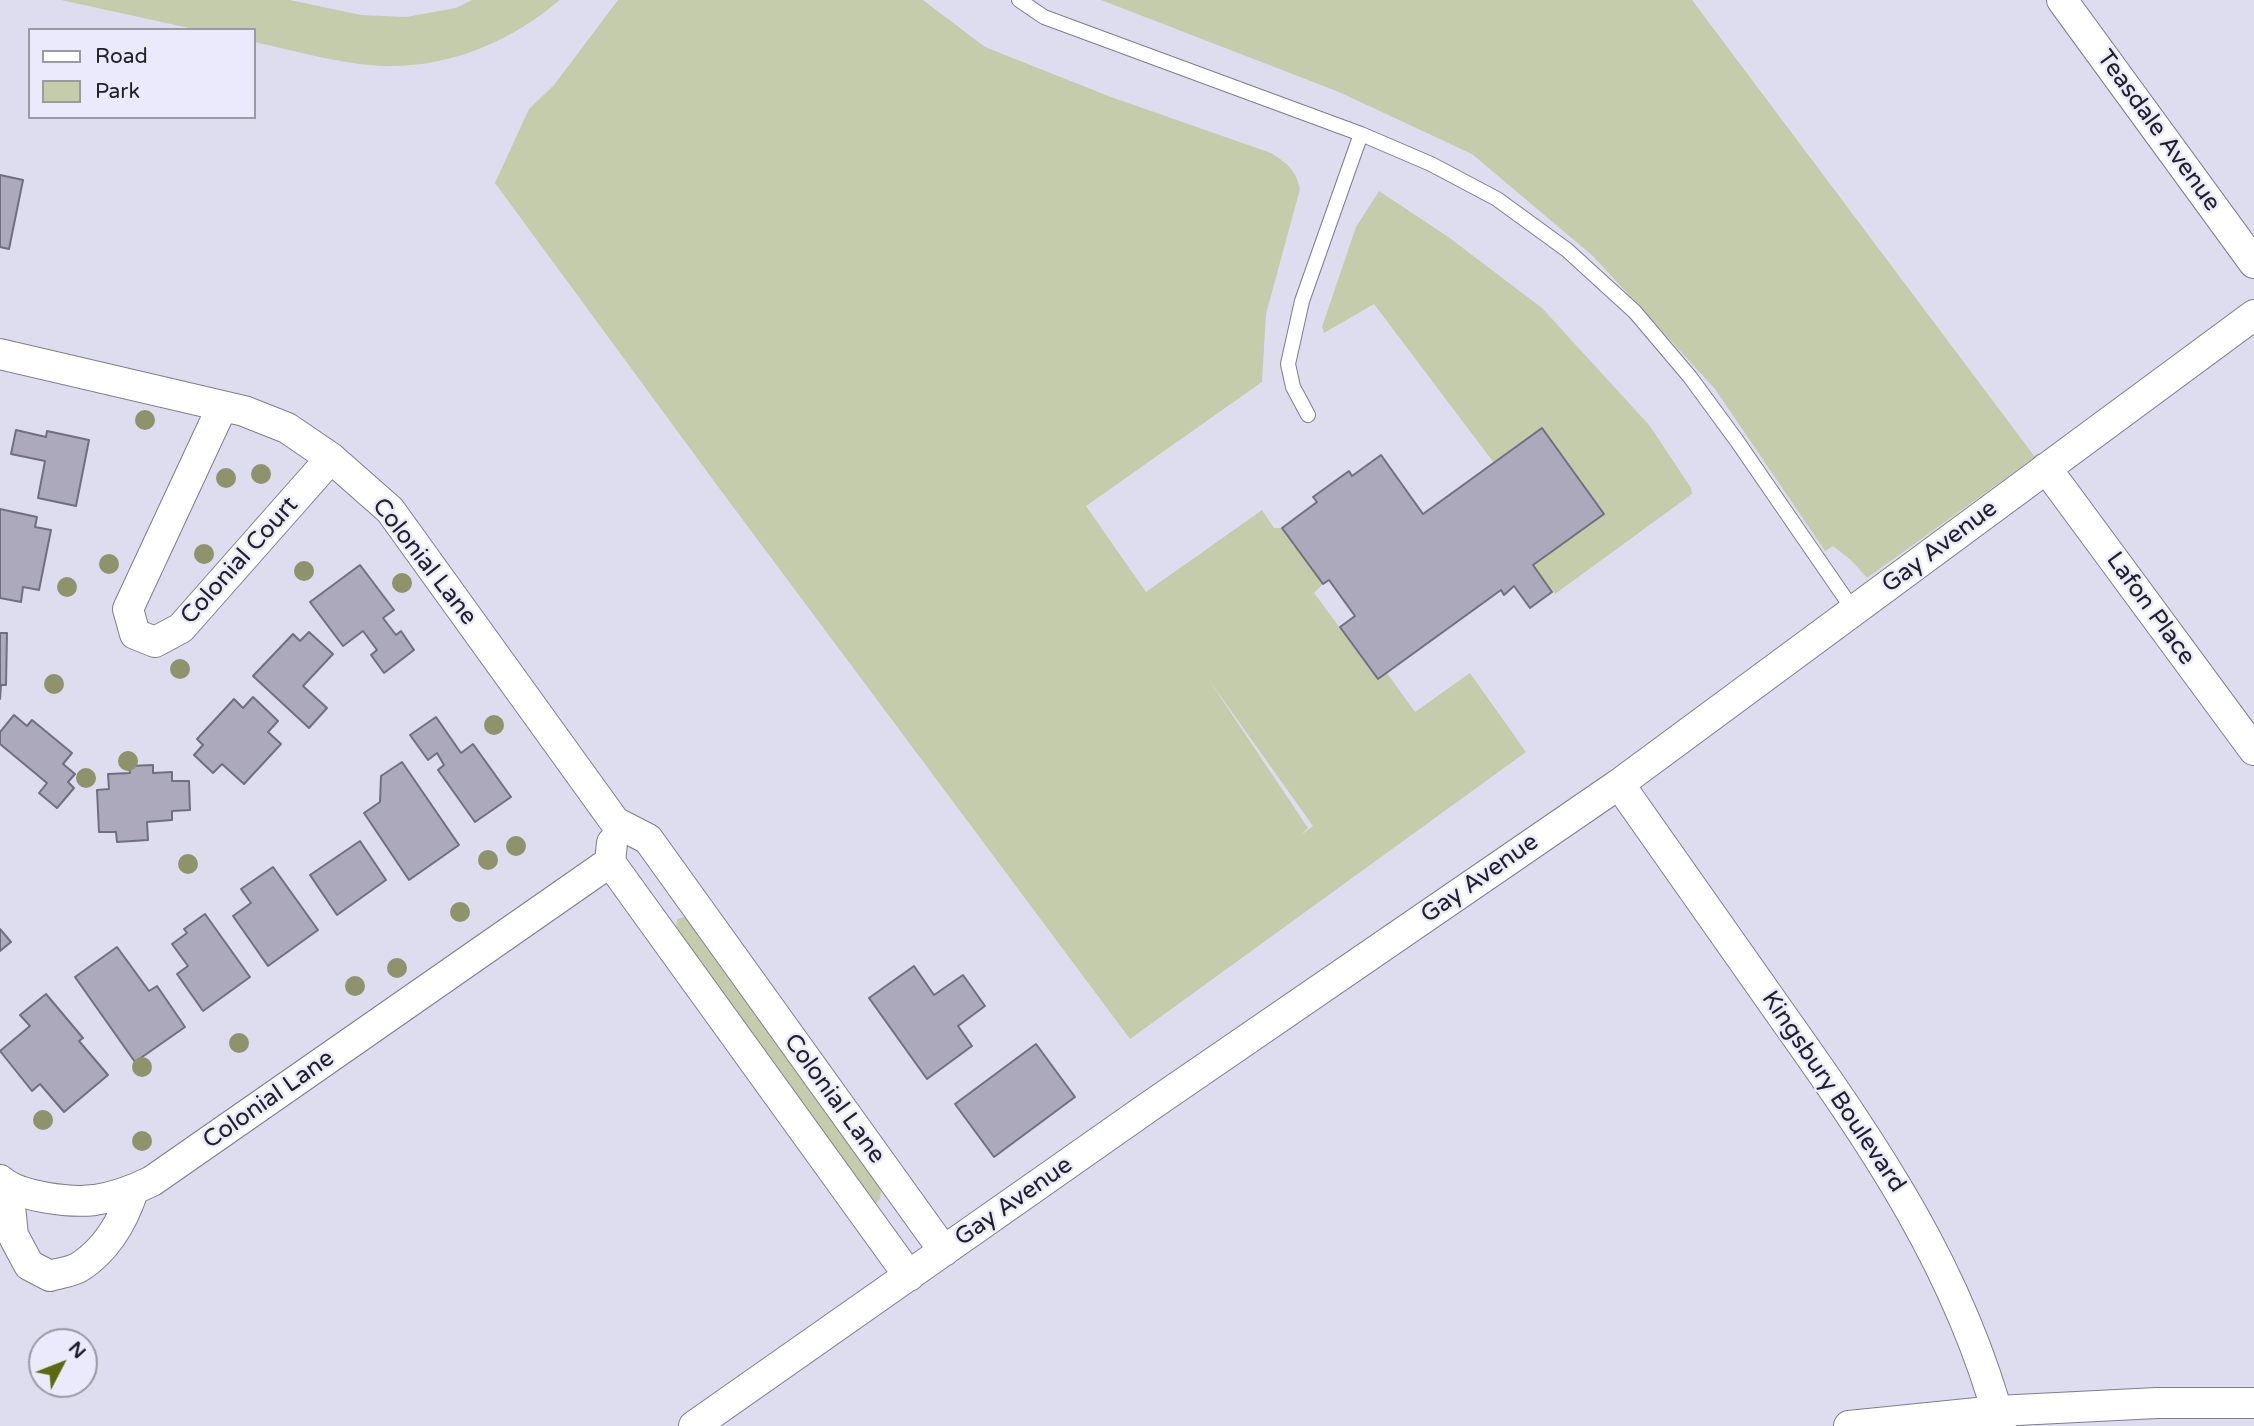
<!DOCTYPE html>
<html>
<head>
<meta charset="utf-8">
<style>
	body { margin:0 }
	#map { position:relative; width:2254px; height:1426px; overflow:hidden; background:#deddef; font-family:"Varela Round",sans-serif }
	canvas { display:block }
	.legend { position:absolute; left:28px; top:28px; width:228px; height:91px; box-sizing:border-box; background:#ebeafc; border:2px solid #9a99a6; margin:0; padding:9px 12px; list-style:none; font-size:21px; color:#202026 }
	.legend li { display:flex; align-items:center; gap:14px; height:35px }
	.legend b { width:35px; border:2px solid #9a99a6 }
	.north { position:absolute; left:28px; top:1328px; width:70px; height:70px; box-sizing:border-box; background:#ebeafc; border:2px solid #9a99a6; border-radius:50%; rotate:48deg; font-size:19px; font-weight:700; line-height:28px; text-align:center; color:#202026 }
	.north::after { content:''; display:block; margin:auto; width:24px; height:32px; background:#5d690f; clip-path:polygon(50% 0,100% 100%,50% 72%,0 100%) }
</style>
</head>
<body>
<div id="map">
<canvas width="2254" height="1426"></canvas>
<ul class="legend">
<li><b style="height:9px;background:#fff"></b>Road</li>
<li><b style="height:19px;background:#c5ccab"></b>Park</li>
</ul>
<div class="north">N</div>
</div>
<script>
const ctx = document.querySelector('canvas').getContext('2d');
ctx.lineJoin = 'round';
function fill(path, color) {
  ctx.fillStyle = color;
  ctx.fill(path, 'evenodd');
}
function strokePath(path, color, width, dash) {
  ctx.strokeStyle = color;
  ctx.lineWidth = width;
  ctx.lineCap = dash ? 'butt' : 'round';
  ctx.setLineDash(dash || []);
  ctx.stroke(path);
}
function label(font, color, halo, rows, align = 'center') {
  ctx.font = font + ' "Varela Round",sans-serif';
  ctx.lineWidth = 5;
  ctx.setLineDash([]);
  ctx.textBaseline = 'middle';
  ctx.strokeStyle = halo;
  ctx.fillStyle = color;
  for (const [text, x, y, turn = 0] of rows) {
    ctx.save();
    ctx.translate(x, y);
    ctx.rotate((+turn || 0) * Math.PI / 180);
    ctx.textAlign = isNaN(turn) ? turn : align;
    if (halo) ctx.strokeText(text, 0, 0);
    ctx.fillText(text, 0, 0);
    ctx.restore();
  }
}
fill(new Path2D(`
	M61 0H290L361 15 406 17 456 8 472 0H560C511 41 452 67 387 66 342 65 297 51 254 42V30H198Z
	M618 0H923L985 47 1111 97 1271 153C1287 163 1296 170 1300 189L1266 314 1262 382 1086 506 1146 592 1262 510 1274 528H1282L1323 584 1314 593 1378 679 1387 673 1415 712 1470 673 1526 752 1130 1039 722 492 495 183 529 109 554 85ZM1209 680 1313 826 1300 836 1308 828Z
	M1101 0H1692L2035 457 1867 578 1851 560 1833 546 1825 551 1715 389 1593 256 1472 154 1339 92Z
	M1379 191 1447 236 1542 308 1650 426 1691 488 1692 494 1555 594 1533 565 1604 514 1542 429 1494 463 1374 304 1324 333 1322 327 1356 227Z
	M685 917 693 924 874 1178 881 1191 880 1199 876 1203 865 1198 676 929 677 919Z`), '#c5ccab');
const building = new Path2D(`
	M0 175 23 180 9 249 0 247Z
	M1542 428 1604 514 1533 565 1552 592 1530 608 1514 586 1504 595 1501 590 1378 679 1340 627 1355 616 1329 580 1323 584 1282 528 1317 502 1313 497 1349 471 1352 476 1381 455 1423 514Z
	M16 430 46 437 47 431 89 440 76 506 38 498 45 461 11 454Z
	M0 509 37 517 35 527 51 530 39 590 23 587 21 602 0 598Z
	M360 565 394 610 383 618 396 635 401 631 414 650 384 673 371 655 377 650 363 631 343 646 310 602Z
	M309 632 333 654 303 686 327 708 309 728 253 676 293 634 300 641Z
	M0 633H7L6 685H1L0 699Z
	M253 697 278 721 268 732 281 744 244 784 222 764 213 773 194 755 203 745 197 739 234 699 243 708Z
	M14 715 27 726 32 720 72 753 63 764 75 774 68 782 74 788 57 808 39 793 47 783 0 744V732Z
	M436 717 461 753 473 744 511 797 475 822 438 770 444 765 437 753 428 760 410 735Z
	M402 762 459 845 409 880 364 813 380 802 381 776Z
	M153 765V773L172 772V781H189L190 810 172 811V820L147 822 148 840 117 842 116 832H99L97 790 109 789 108 774 130 773 129 766Z
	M360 841 386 880 337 915 310 875Z
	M273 867 318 930 268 966 233 916 251 903 241 889Z
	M205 914 250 977 203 1011 177 974 188 966 172 944 187 933 184 929Z
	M0 929 11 942 0 951Z
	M117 947 149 991 157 986 185 1027 135 1062 75 977Z
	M914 966 934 995 963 975 985 1006 958 1026 972 1046 927 1079 869 998Z
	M46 994 83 1038 79 1041 108 1075 64 1112 40 1084 32 1091 0 1051 30 1026 20 1015Z
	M1036 1044 1075 1097 994 1157 955 1104Z`);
fill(building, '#aba9bb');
strokePath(building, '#706f7f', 2);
const lane = new Path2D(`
	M1019 0 1044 17 1361 134 1431 164 1497 199 1567 250 1635 312 1690 377 1737 441 1854 611
	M1308 415 1293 387 1288 364 1302 301 1361 134`);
const street = new Path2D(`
	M2062 0 2254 263
	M0 354 244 411 287 428 331 458 390 510 615 822 648 839 944 1251
	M222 407 128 609 135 634 155 642 181 628 331 458
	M2046 468 2254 750
	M1619 784C1674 862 1728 939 1783 1017 1876 1148 1959 1269 2001 1426
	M612 843 610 862 909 1276
	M0 1180C18 1197 71 1203 95 1200 115 1197 134 1190 152 1181L610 862
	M8 1188 13 1235 29 1265 50 1276C59 1273 73 1272 81 1266 108 1248 123 1221 133 1191
	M694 1426 1150 1106 1619 784 2254 315
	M1849 1426 1997 1411 2157 1403H2254`);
strokePath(lane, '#7e7d8e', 16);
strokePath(street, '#7e7d8e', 32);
strokePath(lane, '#fff', 14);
strokePath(street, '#fff', 30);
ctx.fillStyle = '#8e936c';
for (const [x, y] of [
	[145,420],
	[261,474],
	[226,478],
	[204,554],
	[109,564],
	[304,571],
	[402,583],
	[67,587],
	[180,669],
	[54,684],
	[494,725],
	[128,761],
	[86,778],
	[516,846],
	[488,860],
	[188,864],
	[460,912],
	[397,968],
	[355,986],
	[239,1043],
	[142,1067],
	[43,1120],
	[142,1141]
]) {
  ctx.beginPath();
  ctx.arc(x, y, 10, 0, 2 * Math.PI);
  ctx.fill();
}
label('24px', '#202026', '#ebeafc', [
	["Teasdale Avenue",2158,131,54],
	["Gay Avenue",1940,547,-37],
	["Colonial Court",240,561,-48],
	["Colonial Lane",424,562,52],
	["Lafon Place",2150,609,54],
	["Gay Avenue",1480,879,-35],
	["Kingsbury Boulevard",1833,1092,56],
	["Colonial Lane",834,1099,54],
	["Colonial Lane",269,1100,-35],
	["Gay Avenue",1014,1202,-35]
]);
</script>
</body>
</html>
